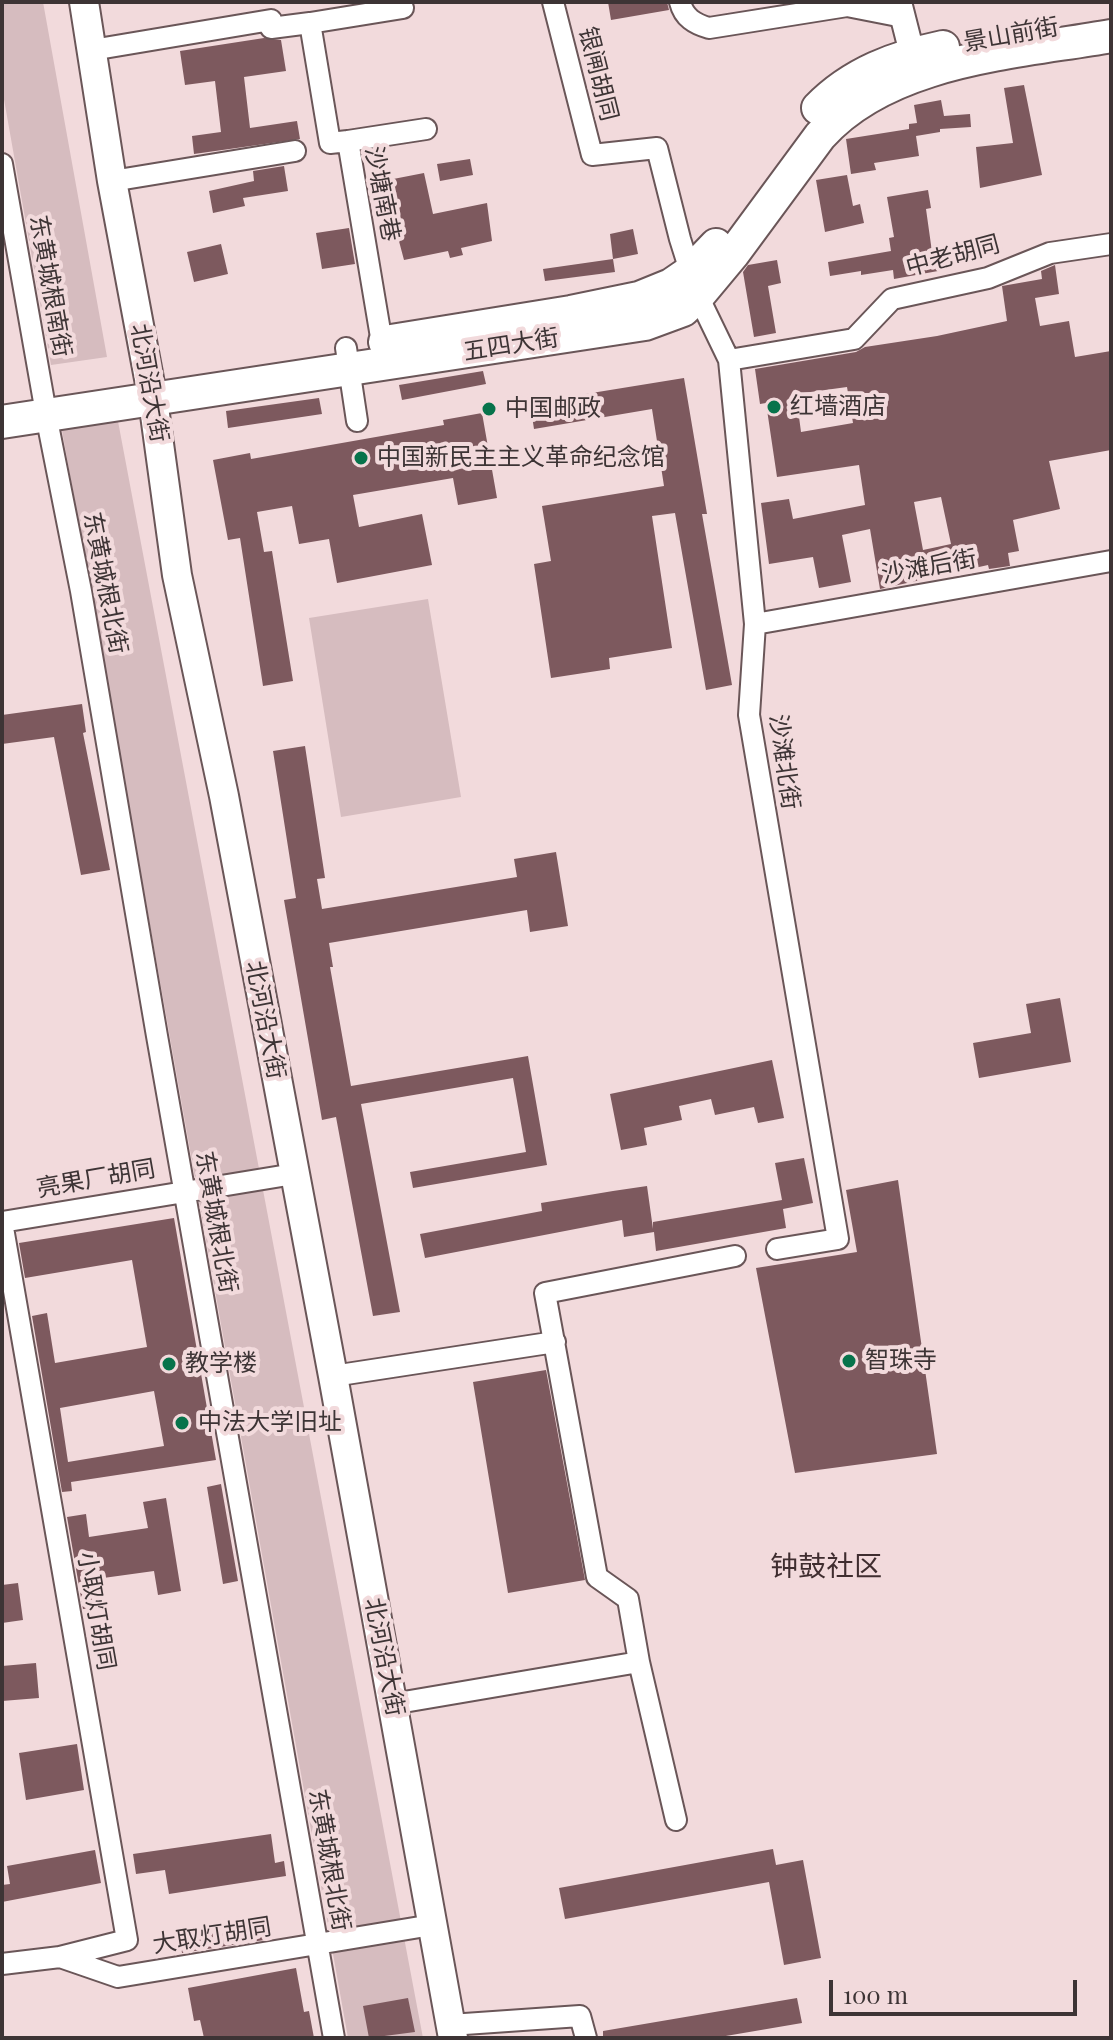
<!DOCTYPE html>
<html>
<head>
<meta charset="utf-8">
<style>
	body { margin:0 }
	#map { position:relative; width:1113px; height:2040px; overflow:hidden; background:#f2dadc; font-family:"Playfair Display",serif }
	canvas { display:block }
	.frame { position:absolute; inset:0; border:4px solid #3d3435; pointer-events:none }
	.scale { position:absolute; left:829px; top:1980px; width:248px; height:36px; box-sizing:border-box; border:4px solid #3d3435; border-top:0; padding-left:10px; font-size:24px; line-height:28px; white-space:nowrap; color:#3d3435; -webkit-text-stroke:6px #f2dadc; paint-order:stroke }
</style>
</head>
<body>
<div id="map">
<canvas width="1113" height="2040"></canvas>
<div class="frame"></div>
<div class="scale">100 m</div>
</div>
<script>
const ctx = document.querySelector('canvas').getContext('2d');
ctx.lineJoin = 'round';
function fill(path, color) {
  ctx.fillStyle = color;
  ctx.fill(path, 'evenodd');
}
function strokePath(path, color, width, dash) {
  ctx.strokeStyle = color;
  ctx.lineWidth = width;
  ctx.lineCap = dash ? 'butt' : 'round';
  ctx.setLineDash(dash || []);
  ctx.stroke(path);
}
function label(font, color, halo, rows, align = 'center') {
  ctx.font = font + ' "Playfair Display","Noto Sans SC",serif';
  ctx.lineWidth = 8;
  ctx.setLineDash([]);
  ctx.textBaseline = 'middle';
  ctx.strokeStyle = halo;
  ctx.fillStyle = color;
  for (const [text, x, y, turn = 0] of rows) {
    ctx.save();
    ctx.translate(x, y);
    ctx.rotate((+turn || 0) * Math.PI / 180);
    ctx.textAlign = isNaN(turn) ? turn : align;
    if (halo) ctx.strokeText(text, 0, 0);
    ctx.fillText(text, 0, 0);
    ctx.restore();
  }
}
fill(new Path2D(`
	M2 2H43L107 357 51 365 2 88Z
	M117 416 423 2038H348L61 425Z
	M428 599 461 797 341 817 309 618Z`), '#d6bcbf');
fill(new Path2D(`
	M608 2H667L669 10 611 20Z
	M264 38 281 40 286 71 244 77 250 128 297 121 300 139 194 154 192 136 221 132 215 81 185 85 180 51Z
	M1024 85 1042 175 980 188 976 147 1013 143 1004 88Z
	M941 100 944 116 970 114 971 127 940 129V132L916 136 919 156 874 163 876 170 851 174 846 139 909 129V124L917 123 914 105Z
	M470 159 473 175 440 181 437 164Z
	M284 166 288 191 243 198 245 206 213 213 209 191 254 181 253 171Z
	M424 173 433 214 487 203 492 241 461 248 463 255 450 258 448 251 404 260 383 181Z
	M847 175 853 206 860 204 864 223 825 232 816 180Z
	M928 190 931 208 926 209 932 252H934L938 271 894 279 893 270 861 275V271L830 276 828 262 891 251 889 238 894 237 887 197Z
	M349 228 355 264 322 269 316 233Z
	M633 229 638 254 613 259 610 234Z
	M221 244 228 274 194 282 187 252Z
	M613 259 615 272 545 281 543 269Z
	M777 260 781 283 768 286 776 333 754 337 743 272 748 265Z
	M1055 265 1059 294 1035 298 1040 326 1069 321 1075 357 1111 351V450L1049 461 1060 509 1013 520 1019 551 1008 553 1010 566 989 569 988 565 880 589 870 529 842 535 851 582 819 588 813 557 769 564 761 503 789 499 793 519 865 505 859 465 777 477 766 403 760 404 755 369 856 352 865 347 937 336 1007 321 1002 286 1042 279 1041 271ZM847 387 853 423 801 432 796 394ZM941 497 951 544 923 550 914 502Z
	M483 371 486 384 402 400 399 385Z
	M684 378 707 514H702L732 685 706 690 675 513 652 516 672 648 609 658 610 669 551 678 534 564 551 561 542 506 664 486 652 409 534 429 530 403Z
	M319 398 322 414 228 428 226 411Z
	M482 413 497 498 458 505 453 478 353 495 359 527 422 514 432 565 337 583 329 539 299 544 292 506 257 512 264 552 272 551 293 681 263 686 240 538 228 540 213 460 250 453 251 459 444 425 443 420Z
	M82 704 86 732 83 733 110 870 81 875 54 737 2 744V715Z
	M305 746 325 878 317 879 322 909 517 877 514 859 556 852 568 926 530 932 527 910 329 943 333 967H330L351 1086 528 1056 547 1165 413 1188 410 1172 526 1152 513 1078 361 1104 400 1312 373 1316 336 1117 322 1120 284 900 296 898 273 751Z
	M1060 998 1071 1062 979 1078 973 1043 1031 1033 1026 1004Z
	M772 1060 784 1118 758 1123 754 1107 715 1115 711 1099 679 1106 682 1120 644 1128 647 1145 621 1150 610 1094Z
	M804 1158 813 1203 783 1209 786 1228 656 1251 654 1232 624 1237 622 1220 425 1258 420 1234 542 1211 541 1203 613 1191 647 1186 653 1229V1222L782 1200 775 1163Z
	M898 1180 937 1454 795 1473 756 1268 857 1252 846 1190Z
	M174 1218 216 1460 71 1482 72 1491 62 1492 32 1316 47 1313 55 1363 147 1347 132 1260 25 1278 19 1243ZM154 1391 164 1446 68 1462 60 1408Z
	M546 1370 585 1580 508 1593 473 1382Z
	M221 1484 238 1581 223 1584 207 1487Z
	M166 1498 181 1591 158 1595 154 1571 96 1579 100 1607 83 1609 67 1517 86 1514 89 1537 148 1528 143 1502Z
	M18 1583 23 1620 2 1623V1585Z
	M36 1663 39 1698 2 1701V1666Z
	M77 1744 84 1790 26 1800 19 1753Z
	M271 1834 275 1863 284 1861 286 1876 169 1894 165 1870 136 1874 133 1854Z
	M773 1849 776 1865 803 1860 821 1958 784 1965 769 1882 565 1919 559 1888Z
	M95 1850 101 1883 2 1902V1885L10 1884 7 1866Z
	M261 1920 264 1940 182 1953 179 1934Z
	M296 1968 304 2012 309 2011 314 2038H204L200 2020 194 2021 188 1988Z
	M408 1998 415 2032 369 2038 363 2006Z
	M797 1998 802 2023 714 2038H603V2031Z`), '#7d595e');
const minor = new Path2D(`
	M553 2 592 155 657 148 680 239 698 296 729 360 755 624 749 715 838 1239 777 1249
	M680 2C684 18 695 24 709 28L847 6 903 17
	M92 50 271 20V28L310 23
	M348 141 426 129
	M2 164 49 430 81 591 157 1036 334 2038
	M112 181 295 151
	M382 343 348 141 330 143 310 23 403 8
	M346 348 357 421
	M729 360 854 339 892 299 988 278 1050 253 1111 244
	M755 624 1111 561
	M2 1222 127 1940 60 1957
	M2 1222 294 1174
	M333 1376 555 1342
	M639 1662 628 1599 597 1577 545 1293 735 1256
	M392 1704 639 1662 676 1820
	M2 1964 60 1957 118 1977 432 1925
	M450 2025 580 2016 586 2038`);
const tertiary = new Path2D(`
	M899 2 916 69`);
const secondary = new Path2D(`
	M84 2 112 181 153 400 177 575 224 796 333 1376 453 2038`);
const primary = new Path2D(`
	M818 108C852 73 896 57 943 47
	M385 342 571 312 639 298 671 285 690 272 716 245
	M2 422 645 324 683 310 698 296 733 254 820 136C889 59 1015 53 1111 36`);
strokePath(minor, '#6a5658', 24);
strokePath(tertiary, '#6a5658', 28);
strokePath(secondary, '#6a5658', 32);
strokePath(primary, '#6a5658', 36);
strokePath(minor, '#fff', 20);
strokePath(tertiary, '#fff', 24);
strokePath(secondary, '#fff', 28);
strokePath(primary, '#fff', 32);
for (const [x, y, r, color] of [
	[774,407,8,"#07734b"],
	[489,409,8,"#07734b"],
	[361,458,8,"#07734b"],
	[849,1361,8,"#07734b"],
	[169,1364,8,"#07734b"],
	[182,1423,8,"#07734b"]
]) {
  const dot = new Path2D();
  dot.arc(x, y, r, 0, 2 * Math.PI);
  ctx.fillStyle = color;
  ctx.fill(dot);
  strokePath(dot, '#f2dadc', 3);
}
label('24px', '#3d3435', '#f2dadc', [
	["景山前街",1011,35,-10],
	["银闸胡同",598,74,76],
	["沙塘南巷",382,194,79],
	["中老胡同",953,256,-15],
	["东黄城根南街",50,286,80],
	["五四大街",511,345,-9],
	["北河沿大街",149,383,80],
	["沙滩后街",929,567,-10],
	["东黄城根北街",105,583,79],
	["沙滩北街",784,762,82],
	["北河沿大街",265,1020,79],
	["亮果厂胡同",96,1179,-10],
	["东黄城根北街",216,1222,80],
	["小取灯胡同",96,1611,80],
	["北河沿大街",384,1657,79],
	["东黄城根北街",329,1860,80],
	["大取灯胡同",212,1936,-9]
]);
label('24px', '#3d3435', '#f2dadc', [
	["红墙酒店",790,407],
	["中国邮政",505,409],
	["中国新民主主义革命纪念馆",377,458],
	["智珠寺",865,1361],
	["教学楼",185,1364],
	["中法大学旧址",198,1423]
], 'left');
label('28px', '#3f2d2f', '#f2dadc', [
	["钟鼓社区",826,1567]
]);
</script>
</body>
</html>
